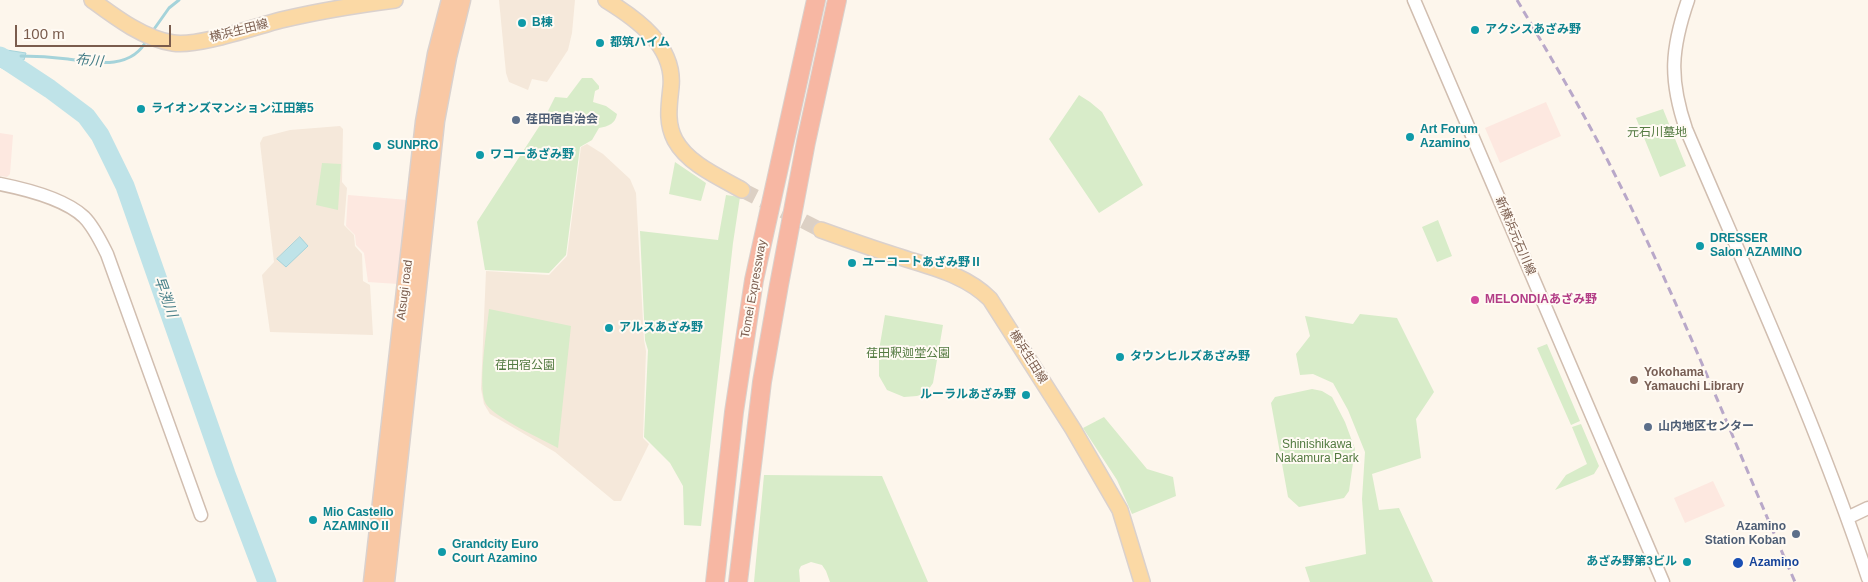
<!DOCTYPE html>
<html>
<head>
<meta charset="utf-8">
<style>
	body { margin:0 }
	#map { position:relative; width:1868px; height:582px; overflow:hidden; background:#fdf6ec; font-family:Arial,sans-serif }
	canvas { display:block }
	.scale { position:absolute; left:15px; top:25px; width:156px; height:22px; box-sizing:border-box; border:2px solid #7a5c4d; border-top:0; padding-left:6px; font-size:15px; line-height:18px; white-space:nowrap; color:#7a5c4d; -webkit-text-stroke:4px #fffaf3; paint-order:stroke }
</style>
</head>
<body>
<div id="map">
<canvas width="1868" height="582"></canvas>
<div class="scale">100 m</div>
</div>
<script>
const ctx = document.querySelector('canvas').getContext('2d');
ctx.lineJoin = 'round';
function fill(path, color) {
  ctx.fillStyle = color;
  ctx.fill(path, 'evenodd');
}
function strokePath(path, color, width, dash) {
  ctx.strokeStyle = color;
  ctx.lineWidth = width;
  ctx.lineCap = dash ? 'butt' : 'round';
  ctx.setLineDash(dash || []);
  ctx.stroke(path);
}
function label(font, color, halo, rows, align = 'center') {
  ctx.font = font + ' Arial,"Noto Sans JP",sans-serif';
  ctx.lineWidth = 4;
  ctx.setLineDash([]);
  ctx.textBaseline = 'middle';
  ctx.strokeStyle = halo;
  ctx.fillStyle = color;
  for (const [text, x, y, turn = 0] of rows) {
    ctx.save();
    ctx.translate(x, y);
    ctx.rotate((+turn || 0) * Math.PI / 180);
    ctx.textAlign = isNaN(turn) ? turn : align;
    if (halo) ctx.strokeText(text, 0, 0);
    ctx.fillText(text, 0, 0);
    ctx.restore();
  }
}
fill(new Path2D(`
	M499 0H575L572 33 568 50 547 82 532 79 528 90 509 82 506 73Z
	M340 126 343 129 342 182 347 188 344 225 354 235 355 246 362 254 363 281 370 285 373 335 270 332 262 275 274 262 260 143 263 137 290 130Z
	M587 144 603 154 630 179 636 193 644 340 646 351 643 438 649 444 621 501H614L555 452 490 414 484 404 481 389 486 271 549 275 567 256 581 147Z`), '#f5e8da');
fill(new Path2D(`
	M1546 102 1561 136 1500 163 1485 128Z
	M0 133 13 135 10 174 7 177 0 176Z
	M348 195 408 200 398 284 368 282 364 253 356 245 355 235 346 226Z
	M1713 481 1725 506 1685 523 1674 498Z`), '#fde8e0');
fill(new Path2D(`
	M582 78H592L599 86V89L595 91 593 102 606 106 617 114C615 124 609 126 599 128L592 140 580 147 566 255 549 273 485 270 477 222 544 119 555 97 567 98Z
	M1079 95 1090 102 1102 112 1143 185 1099 213 1049 139Z
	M1663 109 1686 166 1660 177 1636 118Z
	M675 162 706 183 701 201 669 194Z
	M322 163 341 164 338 210 316 205Z
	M726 195 740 197 733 243 701 526 684 525 683 486 670 463 644 437 648 350 645 340 640 231 718 240Z
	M1438 220 1452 256 1437 262 1422 227Z
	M489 309 571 326 558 448C543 440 494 417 486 404 477 389 487 329 489 309Z
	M1360 314 1397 318 1434 392 1416 419 1421 458 1372 474 1379 510 1399 508 1433 582H1310L1305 567 1366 554 1362 499 1365 452 1348 410 1333 383 1313 374 1300 375 1296 354 1310 336 1305 316 1353 324Z
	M885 315 943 325 933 383 926 393 917 396 904 397 887 390 879 376V350Z
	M1547 344 1580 421 1571 425 1537 348Z
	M1312 389 1322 391 1332 397 1345 422 1355 449 1349 491 1344 498 1299 507 1288 497 1271 403 1275 397Z
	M1104 417 1147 469 1173 477 1176 496 1132 514 1117 480 1083 428Z
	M1581 424 1599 466 1594 474 1555 490 1566 475 1587 464 1572 427Z
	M764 475 882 476 928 582H830L826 571 822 565 811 562 801 566 799 570 800 582H754Z`), '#d8ecc9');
const water = new Path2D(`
	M0 49 26 53 24 60 12 59 21 64 13 74 0 67Z
	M300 237 308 246 286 267 277 259Z`);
fill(water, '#bfe3e8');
strokePath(water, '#a5d3da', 1);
strokePath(new Path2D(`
	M152 32 169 8 179 0
	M21 56C37 56 52 57 68 59 95 63 133 70 147 39`), '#a5d3da', 3);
strokePath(new Path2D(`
	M0 56 50 89 86 116 100 135 125 186 226 474 267 582`), '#bfe3e8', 19);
strokePath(new Path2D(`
	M742 190 821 230`), '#dcd0c4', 15, [15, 8]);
const tertiary = new Path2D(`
	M1414 0 1663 582
	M1688 0C1671 49 1669 79 1686 129 1749 277 1817 425 1868 578
	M0 184C25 189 65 199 84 217 94 227 101 242 107 254L201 515
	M1847 518 1868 508`);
const primary = new Path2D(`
	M92 0C115 17 144 39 173 43 198 47 254 27 281 20 319 11 356 5 395 0
	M606 0C637 19 675 46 671 87 669 106 666 123 675 140 688 164 719 177 742 190
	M821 230C846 239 871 248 897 256 930 267 965 274 990 299L1073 429 1120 510 1142 582`);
const trunk = new Path2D(`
	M372 582 424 122 436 54 450 0
	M386 582 436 121 448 57 462 0`);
const motorway = new Path2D(`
	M715 582 734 412 754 280 816 0
	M738 582 762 382 779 285 806 142 837 0`);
strokePath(tertiary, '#d1beb0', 15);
strokePath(primary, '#dad1cd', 18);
strokePath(trunk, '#dad1cd', 19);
strokePath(motorway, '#dad1cd', 20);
strokePath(tertiary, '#fff', 12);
strokePath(primary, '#fbd9a5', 15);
strokePath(trunk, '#f9c8a4', 16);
strokePath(motorway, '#f7b7a3', 18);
strokePath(new Path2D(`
	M1517 0C1550 56 1584 113 1613 171 1681 305 1735 445 1795 582`), '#b9a8c9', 3, [8, 5]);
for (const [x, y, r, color] of [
	[522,23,5,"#0f9aa8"],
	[1475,30,5,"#0f9aa8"],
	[600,43,5,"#0f9aa8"],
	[141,109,5,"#0f9aa8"],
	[516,120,5,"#5c6f8a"],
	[1410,137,5,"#0f9aa8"],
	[377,146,5,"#0f9aa8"],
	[480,155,5,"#0f9aa8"],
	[1700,246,5,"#0f9aa8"],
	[852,263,5,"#0f9aa8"],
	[1475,300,5,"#d1479c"],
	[609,328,5,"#0f9aa8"],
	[1120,357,5,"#0f9aa8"],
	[1634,380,5,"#8d6e63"],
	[1026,395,5,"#0f9aa8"],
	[1648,427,5,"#5c6f8a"],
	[313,520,5,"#0f9aa8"],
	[1796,534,5,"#5c6f8a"],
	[442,552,5,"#0f9aa8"],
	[1687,562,5,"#0f9aa8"],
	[1738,563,6,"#1a4fb4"]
]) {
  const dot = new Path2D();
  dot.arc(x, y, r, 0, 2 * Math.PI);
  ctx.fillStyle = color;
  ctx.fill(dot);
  strokePath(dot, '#fffaf3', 2);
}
label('bold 12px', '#0d838f', '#fffaf3', [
	["B棟",532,23],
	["アクシスあざみ野",1485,30],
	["都筑ハイム",610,43],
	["ライオンズマンション江田第5",151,109],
	["Art Forum",1420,130],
	["Azamino",1420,144],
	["SUNPRO",387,146],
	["ワコーあざみ野",490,155],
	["DRESSER",1710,239],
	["Salon AZAMINO",1710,253],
	["ユーコートあざみ野Ⅱ",862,263],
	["アルスあざみ野",619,328],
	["タウンヒルズあざみ野",1130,357],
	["ルーラルあざみ野",1016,395,"right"],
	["Mio Castello",323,513],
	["AZAMINOⅡ",323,527],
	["Grandcity Euro",452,545],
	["Court Azamino",452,559],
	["あざみ野第3ビル",1677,562,"right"]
], 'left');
label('12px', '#7a5c4d', '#fffaf3', [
	["横浜生田線",239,31,-14],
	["新横浜元石川線",1515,236,67],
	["Tomei Expressway",754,289,-80],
	["Atsugi road",405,290,-83],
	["横浜生田線",1028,357,58]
]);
label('bold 12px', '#4e5e75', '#fffaf3', [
	["荏田宿自治会",526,120],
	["山内地区センター",1658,427],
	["Azamino",1786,527,"right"],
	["Station Koban",1786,541,"right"]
], 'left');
label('12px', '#537a41', '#fffaf3', [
	["元石川墓地",1657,133],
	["荏田釈迦堂公園",908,354],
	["荏田宿公園",525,366],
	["Shinishikawa",1317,445],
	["Nakamura Park",1317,459]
]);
label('bold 12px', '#b23c85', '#fffaf3', [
	["MELONDIAあざみ野",1485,300]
], 'left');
label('bold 12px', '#785e54', '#fffaf3', [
	["Yokohama",1644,373],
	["Yamauchi Library",1644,387]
], 'left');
label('bold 12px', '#164399', '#fffaf3', [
	["Azamino",1749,563]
], 'left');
label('italic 14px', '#437c86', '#fffaf3', [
	["布川",89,61,5],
	["早渕川",165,297,70]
]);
</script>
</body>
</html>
